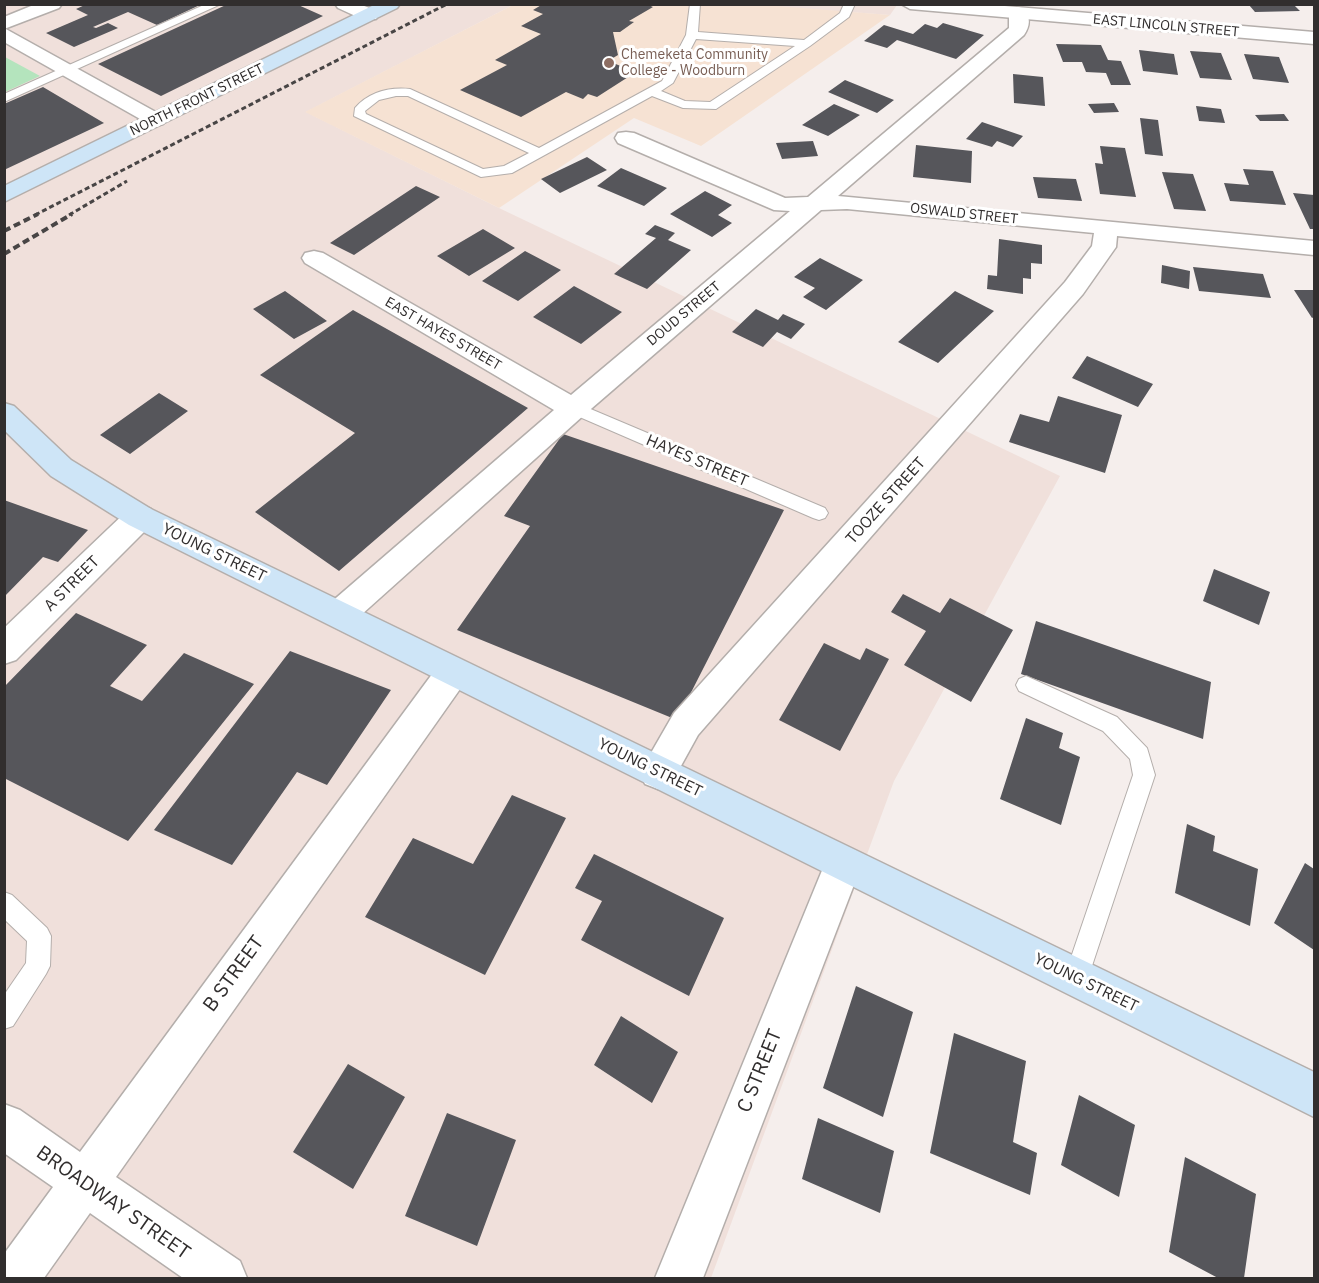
<!DOCTYPE html>
<html>
<head>
<meta charset="utf-8">
<style>
	body { margin:0 }
	#map { position:relative; width:1319px; height:1283px; overflow:hidden; background:#f5eeec; font-family:"IBM Plex Sans",sans-serif }
	canvas { display:block }
	.frame { position:absolute; inset:0; border:6px solid #312e2e; pointer-events:none }
</style>
</head>
<body>
<div id="map">
<canvas width="1319" height="1283"></canvas>
<div class="frame"></div>
</div>
<script>
const ctx = document.querySelector('canvas').getContext('2d');
ctx.lineJoin = 'round';
function fill(path, color) {
  ctx.fillStyle = color;
  ctx.fill(path, 'evenodd');
}
function strokePath(path, color, width, dash) {
  ctx.strokeStyle = color;
  ctx.lineWidth = width;
  ctx.lineCap = dash ? 'butt' : 'round';
  ctx.setLineDash(dash || []);
  ctx.stroke(path);
}
function label(font, color, halo, rows, align = 'center') {
  ctx.font = font + ' "IBM Plex Sans",sans-serif';
  ctx.lineWidth = 6;
  ctx.setLineDash([]);
  ctx.textBaseline = 'middle';
  ctx.strokeStyle = halo;
  ctx.fillStyle = color;
  for (const [text, x, y, turn = 0] of rows) {
    ctx.save();
    ctx.translate(x, y);
    ctx.rotate((+turn || 0) * Math.PI / 180);
    ctx.textAlign = isNaN(turn) ? turn : align;
    if (halo) ctx.strokeText(text, 0, 0);
    ctx.fillText(text, 0, 0);
    ctx.restore();
  }
}
fill(new Path2D(`
	M5 5H513L306 112 499 208 1060 476 894 781 711 1278H5Z
	M752 5H897L890 15Z`), '#f0e0db');
fill(new Path2D(`
	M752 4 890 15 701 146 634 118 499 208 305 112 513 5Z`), '#f6e2d3');
fill(new Path2D(`
	M4 57H5L40 76 5 92Z`), '#b4e4bd');
fill(new Path2D(`
	M87 4H202L157 25 128 12 93 27 96 28 108 23 118 28 74 47 46 33 88 15 76 9Z
	M228 4H296L323 16 161 96 98 64Z
	M543 4H646L653 7 629 21 634 22 620 32H613L618 55 608 61 636 72 597 97 588 94 583 99 566 92 521 117 460 90 507 65 495 60 541 34 521 26 543 14 533 10Z
	M1249 5H1294L1300 11 1255 12Z
	M943 23 984 35 956 59 897 40 887 48 864 41 884 25 913 34 925 24 937 28Z
	M1056 44 1101 45 1108 60 1121 61 1131 85H1111L1106 73 1086 72 1082 62H1063Z
	M1139 50 1174 54 1178 75 1143 71Z
	M1190 51 1221 53 1232 80 1200 78Z
	M1244 54 1279 57 1289 83 1253 79Z
	M1013 74 1043 77 1045 106 1014 103Z
	M845 80 894 100 877 113 828 92Z
	M43 87 104 123 4 170V104Z
	M1114 103 1119 112 1094 113 1088 104Z
	M834 104 860 115 828 136 802 125Z
	M1196 106 1221 109 1225 123 1199 121Z
	M1284 114 1289 121H1260L1255 115Z
	M1140 118 1158 120 1163 156 1145 154Z
	M982 122 1023 136 1013 147 997 141 992 147 966 139Z
	M813 141 818 156 782 159 776 143Z
	M916 145 972 151 971 183 913 177Z
	M1100 146 1125 148 1136 197 1100 194 1095 163 1103 164Z
	M587 157 607 170 560 193 541 179Z
	M621 168 667 188 644 206 597 186Z
	M1243 169 1273 171 1286 205 1230 201 1224 183 1249 185Z
	M1162 172 1193 174 1206 211 1174 209Z
	M1033 177 1076 179 1082 201 1038 198Z
	M416 186 440 197 354 255 330 243Z
	M705 191 732 205 718 215 732 223 712 237 670 214Z
	M1293 193 1314 195V229H1310Z
	M655 225 675 233 668 240 691 250 647 289 614 274 656 238 645 234Z
	M483 229 515 248 469 276 437 256Z
	M999 239 1042 245V264L1031 263V279L1023 278V294L987 289 988 275 997 276Z
	M525 251 561 270 518 301 482 281Z
	M820 258 863 280 826 310 803 297 815 288 794 277Z
	M1162 265 1190 271 1189 289 1161 283Z
	M1193 267 1263 274 1271 298 1199 291Z
	M574 286 622 312 581 344 533 317Z
	M1294 290H1314V317L1312 318Z
	M285 291 327 321 294 339 253 309Z
	M955 291 994 311 938 363 898 342Z
	M756 309 778 320 783 314 805 324 791 339 777 332 763 347 732 332Z
	M353 310 528 408 339 571 255 512 355 433 260 375Z
	M1087 356 1153 384 1138 407 1072 378Z
	M159 393 188 411 130 454 100 435Z
	M1058 396 1122 415 1105 473 1009 442 1020 414 1049 422Z
	M563 434 784 510 677 720 457 630 530 526 504 516Z
	M4 500 88 530 58 562 43 557 4 597Z
	M1214 569 1270 592 1259 625 1203 601Z
	M903 594 940 613 950 598 1013 630 971 702 904 665 926 631 891 612Z
	M76 613 147 645 110 686 142 701 184 653 254 684 128 841 4 778V687Z
	M1036 621 1211 682 1203 739 1021 674Z
	M824 643 860 660 866 648 889 659 840 751 779 720Z
	M290 651 391 690 327 785 297 772 232 865 154 830Z
	M1026 718 1063 733 1059 748 1080 757 1061 825 1000 799Z
	M512 795 566 818 485 975 365 917 413 838 473 864Z
	M1187 824 1215 836 1213 851 1258 869 1250 926 1175 893Z
	M594 854 724 918 689 996 581 940 602 901 575 888Z
	M1305 863 1314 869V950L1274 923Z
	M856 986 913 1012 883 1117 823 1088Z
	M621 1016 678 1052 652 1103 594 1065Z
	M954 1033 1026 1061 1013 1142 1037 1153 1030 1195 930 1153Z
	M348 1064 405 1097 353 1189 293 1152Z
	M1079 1095 1135 1125 1119 1197 1061 1165Z
	M447 1113 516 1140 477 1246 405 1216Z
	M818 1118 894 1151 880 1213 802 1179Z
	M1185 1157 1256 1194 1244 1278H1218L1169 1252Z`), '#56565b');
const service = new Path2D(`
	M206 4H221L4 102V94Z
	M690 4H700L698 32 804 40 840 13 844 4H855L849 17 810 46 716 109 683 108 652 96 512 173 481 177 354 116 355 108C369 92 389 87 410 89L539 148 662 81 686 35ZM696 39 795 46 710 102 685 101 661 91 673 83ZM396 96H408L529 153 504 166 483 169 366 114 365 111 379 100Z
	M574 402 825 508 828 513 825 518 819 520 813 518 568 412 566 408 568 404Z
	M1026 676 1117 717 1147 748 1155 775 1088 978 1085 987 1076 990 1067 987 1064 978 1133 775 1130 759 1103 731 1019 691 1016 685 1019 679Z
	M4 892 12 895 47 928 51 936 50 966 46 974 13 1026 4 1029V995L26 963 27 941 4 919Z`);
const minor = new Path2D(`
	M335 4C350 4 368 2 378 15L376 19H362L338 8Z
	M1018 7 1024 9C1031 18 1030 26 1024 35L838 196 1314 241V255L1117 236 1116 247 1083 294 698 735 671 784 658 789 645 784 640 772 674 713 1065 282 1092 246 1094 233 847 209 821 210 584 415 351 624 340 627 329 624 324 614 329 604 554 410 305 263 302 258 305 253 314 251 323 253 571 395 790 211 774 210 618 143 615 138 618 133 626 132 634 133 785 198 808 197 1009 28V13L1012 9Z
	M4 28 163 116 166 120 163 124 156 126 149 124 4 42Z
	M140 505 151 509 155 517 151 525 16 660 4 664V628L129 509Z
	M453 657 465 662 470 672 465 682 116 1177 240 1261 247 1278H183L90 1213 44 1278H4V1254L53 1187 4 1153V1104L20 1110 80 1152 441 662Z
	M843 845 856 851 862 864 703 1278H655L830 851Z`);
const tertiary = new Path2D(`
	M36 4H62L59 8 4 29V17Z
	M901 4H981L1314 32V44L910 9Z`);
const secondary = new Path2D(`
	M376 4H400L397 8 4 202V186Z
	M4 403 14 406 71 460 151 509 1314 1072V1117L129 525 51 476 4 430Z`);
strokePath(service, '#b4aeab', 2);
strokePath(minor, '#b4aeab', 3);
strokePath(tertiary, '#b4aeab', 3);
strokePath(secondary, '#b4aeab', 3);
fill(service, '#fff');
fill(minor, '#fff');
fill(tertiary, '#fff');
fill(secondary, '#cee5f7');
strokePath(new Path2D(`
	M35 215 447 4
	M69 215 127 181`), '#484545', 3, [5, 3]);
strokePath(new Path2D(`
	M4 231 38 214
	M4 254 72 214`), '#484545', 4, [7, 4]);
for (const [x, y, r, color] of [
	[609,63,6,"#8d6e63"]
]) {
  const dot = new Path2D();
  dot.arc(x, y, r, 0, 2 * Math.PI);
  ctx.fillStyle = color;
  ctx.fill(dot);
  strokePath(dot, '#fff', 2);
}
label('14px', '#312e2e', '#fff', [
	["EAST LINCOLN STREET",1166,26,5],
	["NORTH FRONT STREET",197,100,-26],
	["OSWALD STREET",964,214,6],
	["DOUD STREET",684,314,-40],
	["EAST HAYES STREET",443,334,30]
]);
label('14px', '#785e54', '#fff', [
	["Chemeketa Community",621,55],
	["College - Woodburn",621,71]
], 'left');
label('16px', '#312e2e', '#fff', [
	["HAYES STREET",697,461,23],
	["TOOZE STREET",886,501,-48],
	["YOUNG STREET",214,553,26],
	["A STREET",72,584,-45],
	["YOUNG STREET",650,768,26],
	["YOUNG STREET",1086,983,26]
]);
label('20px', '#312e2e', '#fff', [
	["B STREET",234,974,-54],
	["C STREET",760,1071,-68],
	["BROADWAY STREET",113,1203,35]
]);
</script>
</body>
</html>
